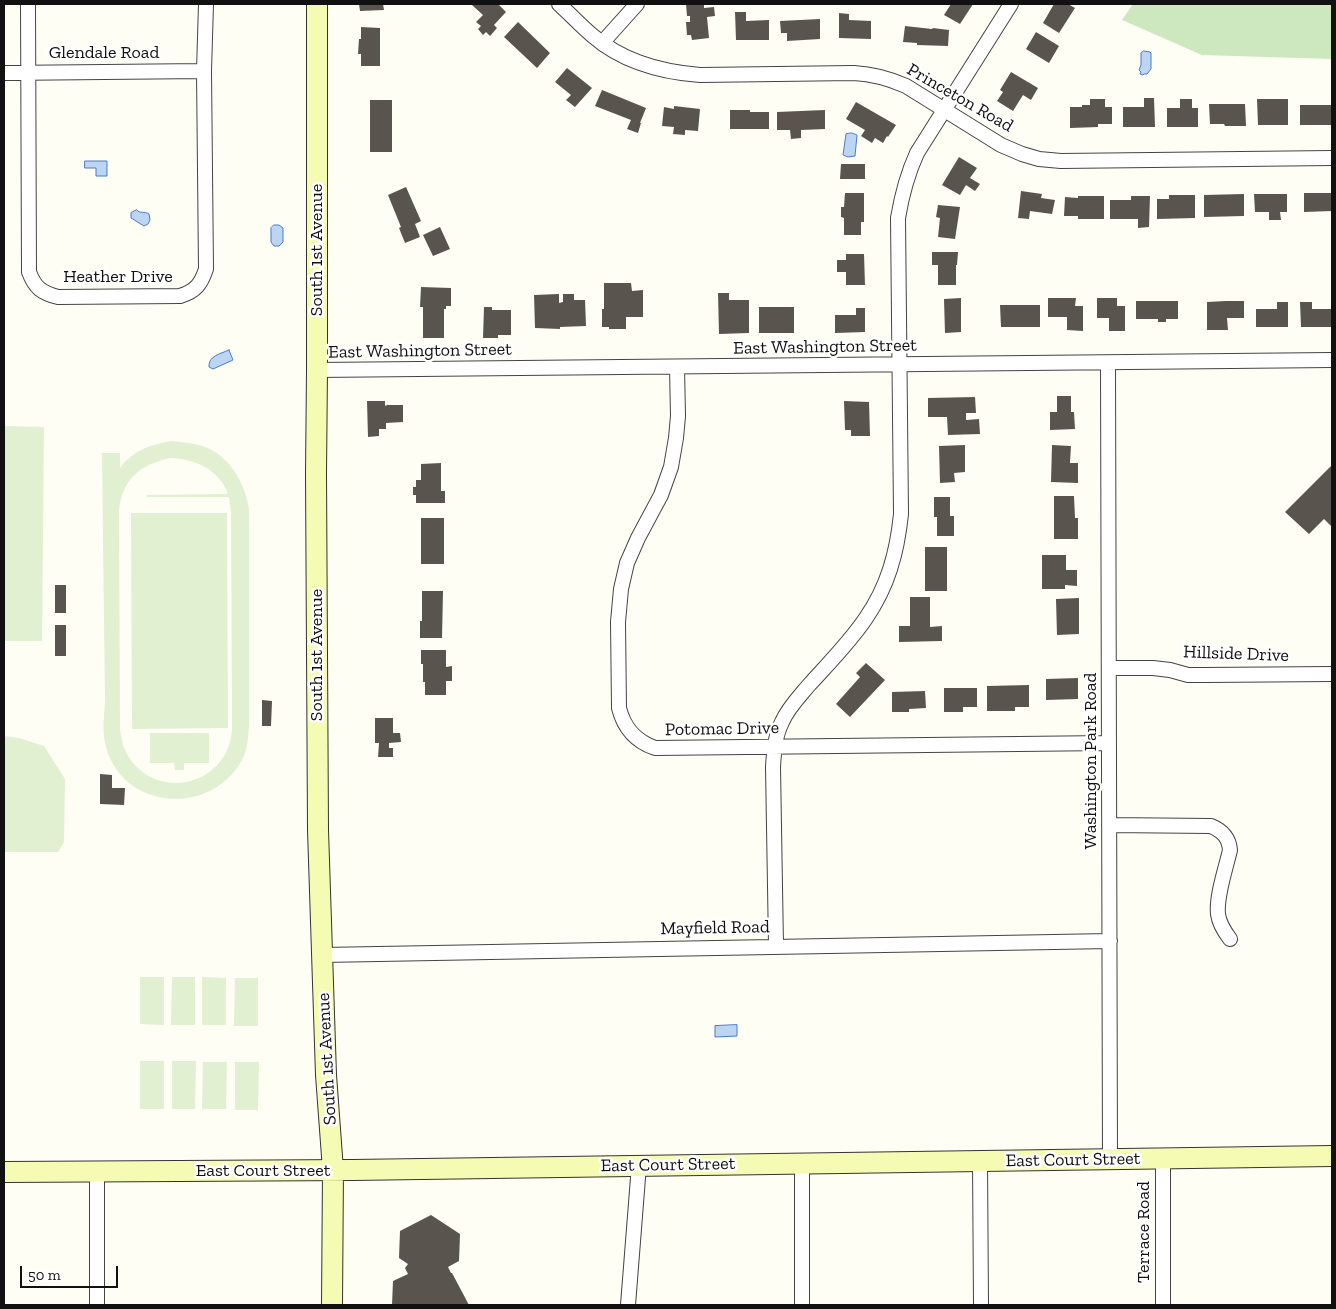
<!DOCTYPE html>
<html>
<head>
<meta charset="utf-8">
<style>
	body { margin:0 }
	#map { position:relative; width:1336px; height:1309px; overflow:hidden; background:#fefef5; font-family:"Zilla Slab",serif }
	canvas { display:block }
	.frame { position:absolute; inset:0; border:5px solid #111; pointer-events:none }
	.scale { position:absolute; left:20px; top:1266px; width:98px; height:22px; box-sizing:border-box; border:2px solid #111; border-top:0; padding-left:6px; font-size:15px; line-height:18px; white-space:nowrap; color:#111; -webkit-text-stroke:4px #fff; paint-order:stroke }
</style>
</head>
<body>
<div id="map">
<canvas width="1336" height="1309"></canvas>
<div class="frame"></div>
<div class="scale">50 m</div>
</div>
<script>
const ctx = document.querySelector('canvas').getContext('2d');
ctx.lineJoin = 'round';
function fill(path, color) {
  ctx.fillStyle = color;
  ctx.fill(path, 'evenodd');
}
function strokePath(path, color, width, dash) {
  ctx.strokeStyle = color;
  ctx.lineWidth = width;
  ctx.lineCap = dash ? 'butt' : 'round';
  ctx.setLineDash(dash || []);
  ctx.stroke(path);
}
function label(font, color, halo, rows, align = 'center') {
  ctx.font = font + ' "Zilla Slab",serif';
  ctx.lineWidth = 5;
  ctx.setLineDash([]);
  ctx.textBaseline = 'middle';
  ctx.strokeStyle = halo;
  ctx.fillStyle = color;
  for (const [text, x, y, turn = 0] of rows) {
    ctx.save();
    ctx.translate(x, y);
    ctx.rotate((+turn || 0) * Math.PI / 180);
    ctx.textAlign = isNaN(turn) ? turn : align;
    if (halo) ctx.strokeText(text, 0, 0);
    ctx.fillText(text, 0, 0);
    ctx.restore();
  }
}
fill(new Path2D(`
	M1133 4H1332V59L1202 55 1122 20Z`), '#cde8bf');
fill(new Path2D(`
	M4 426 44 427 42 641H4Z
	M171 441C182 442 192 443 202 446 229 454 245 483 249 509V726C248 736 248 746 244 756 216 816 124 813 106 747 102 733 104 717 105 702L102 453H120V468C134 450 150 445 171 441ZM170 458C195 459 219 469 228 494L147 495V497H229L231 512 232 730C231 739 229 748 224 756 201 793 146 792 126 752 122 744 121 737 120 729L119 510C123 478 140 465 170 458Z
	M131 513H227L228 728 132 729Z
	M150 733H209V763H184V770H175L174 763H150Z
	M4 736 19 738 44 746 65 779 64 842 58 852H4Z
	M140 977H164V1025L140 1024Z
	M172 977H195V1025H171Z
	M202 977 226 978V1025H202Z
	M235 978H258V1026H234Z
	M140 1061H164V1109H140Z
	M172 1061H196L195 1109H172Z
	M203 1062H227L226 1109H202Z
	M235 1062H259L258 1110H235Z`), '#e0f0d1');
const water = new Path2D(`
	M1144 51 1150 52 1151 53V69L1147 74H1144L1143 75 1140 74 1141 72 1139 70 1141 65V53Z
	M852 133 857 135 855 156 848 157 843 155 846 134Z
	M85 161H107V176H96V168H85Z
	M137 210C139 214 145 211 149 214L150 220 148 224 144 226 131 218V213Z
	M274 225H279L283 228V242L279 246H274L271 242V228Z
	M229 350 233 360 213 369 209 367C208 356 220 354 229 350Z
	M737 1025V1036L715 1037V1026Z`);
fill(water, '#bcd5f3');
strokePath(water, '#477dc7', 1);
fill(new Path2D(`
	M359 4H383L384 10 360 11Z
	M474 4H498L506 12 494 25 497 28 490 36 486 32 483 35 478 29 481 26 476 22 483 15 472 5Z
	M686 4H704V8L714 7 715 16 707 17 709 38 692 40 691 35H687L686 22H690V16H687Z
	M951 4H973L960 24 944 15Z
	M1054 4H1068L1075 8 1059 33 1043 23Z
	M735 12H746V21L769 20V40H736Z
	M839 13 849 14V20L871 21V39L839 38Z
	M820 19V39L787 41V33H781L780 21Z
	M518 22 550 53 537 68 504 37Z
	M905 26 932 29 933 28 949 30 948 46 917 45V43L903 42Z
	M361 27 380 28V66H361V54H358L359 39H361Z
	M1036 32 1059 46 1049 63 1026 49Z
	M567 68 592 88 575 107 566 100 571 95 555 82Z
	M1011 72 1038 88 1031 100 1023 95 1013 111 997 101 1003 92 1000 90Z
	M602 90 646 108 640 123H641L638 133 627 129 631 120 595 106Z
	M1144 98H1154L1155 127H1123V107H1144Z
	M1090 99H1105V107H1112V124H1098V127L1070 128V107H1082V105H1090Z
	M1180 99H1192V108H1198V127H1167V108H1180Z
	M1257 99H1288V125H1258Z
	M370 100H392V152H370Z
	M856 102 896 125 888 137 887 136 883 143 875 138 872 143 861 136 865 130 846 119Z
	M1209 104H1245L1246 126H1225L1224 124H1210Z
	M1300 105H1332V125H1300Z
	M674 106 700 109 698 131 685 130V135L673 134 674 127 662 126 664 107 674 109Z
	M730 110H750V112H769V129H730Z
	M825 110V129L801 130V138L791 139 790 130H777V112Z
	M959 157 977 168 970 178 980 184 975 191 966 185 960 195 942 185Z
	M841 164H865V179H840Z
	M406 187 421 221 415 224 420 237 405 243 399 228 401 227 388 195Z
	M1021 191 1042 194 1041 198 1055 200 1052 214 1030 211 1029 219 1018 218Z
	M845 193H864V222H861V235H844V218L841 217V207H844Z
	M1304 193H1332V211L1304 212Z
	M1244 194V216L1204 217V195Z
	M1254 194H1287V212H1280L1281 220H1269V212H1255Z
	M1169 195H1195V218L1157 219V199H1169Z
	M1078 196H1104V219H1078V216H1064L1065 197 1078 198Z
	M1131 196H1150L1149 227 1138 228V219H1110V200H1131Z
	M938 205 960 207 955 239 938 237 940 218 936 217Z
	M440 227 450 249 433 256 423 235Z
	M932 252H958L957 265H956V285H938V265H932Z
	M846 254H864L865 285H846V272H837V260H846Z
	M604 283H631L632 291 643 290V317H626V329H609V327H602V309H604Z
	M421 287 451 288V306H446V309H444V338H423V307H420Z
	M718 293H729V300H749V333L719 334Z
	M559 294V303L563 302V294H574V300H585L586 326 560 327V329L535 328 534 295Z
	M961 298V332L945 333 944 299Z
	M1048 298H1076L1075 306H1083V331L1067 330V317H1048Z
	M1097 298H1117V306H1125V331H1109V318H1097Z
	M1136 301H1178V319H1166V322H1158V319H1136Z
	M1226 301H1244V318H1227L1228 330H1207V302Z
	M1277 302H1288V327H1256V309H1277Z
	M1300 302H1312V309H1332V327H1301Z
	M1000 305H1040V327H1001Z
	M484 307H492V310H511V335H498V338H483Z
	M759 307H794V333H759Z
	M856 308H865V332L835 333V315H856Z
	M1057 396H1071V412H1074L1075 429 1050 430V412H1057Z
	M975 397 976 413H966V420L979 419 980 434 948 435 947 417H928V398Z
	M367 401H385V406L387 405H403V422L386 423V429H379V436L368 437Z
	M844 401 869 402 870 436H851V430H845Z
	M965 445V472L954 473 955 482 940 483 939 446Z
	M1052 445 1071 446 1070 463H1078V483L1051 482Z
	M441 463V491H445V503H416V495H413V487H416V480H421V464Z
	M1332 465V527L1324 519 1309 534 1285 512Z
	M1054 496H1074L1075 518H1078V539H1054Z
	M934 497H950V516H954V536H937V517H934Z
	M421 518H444V564H421Z
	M925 547H947V591H925Z
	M1042 555H1066V570H1077V586L1065 585V589H1042Z
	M55 585H66V613H55Z
	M422 591H443L442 638H420V621H422Z
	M910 597H930V627L942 626V641L899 642V626H910Z
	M1079 598V634L1057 635 1056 599Z
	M55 625H66V656H55Z
	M421 650H446V667L452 666V681H446V695H425V682H423V664H421Z
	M866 663 885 680 850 717 836 704 860 677 856 673Z
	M1078 678V699L1046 700V679Z
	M1029 685V707H1015V711H987V686Z
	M944 688H977V707H963V712H944Z
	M925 691 926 708 909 709V712H892V692Z
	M262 700 272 701 271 726H262Z
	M375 718H393V733H400L401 742 389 743V748H393V757H378L379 743H375Z
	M100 774 112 775V788H125L124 805 100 804Z
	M431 1215 460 1234 459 1261 448 1267 451 1273H452L469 1305H392L393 1281 408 1274 405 1268 408 1264 399 1258 400 1231Z`), '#59544e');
const street = new Path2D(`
	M28 4 29 272C35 288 42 293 58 297L180 296C196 291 201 284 206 269L204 71 206 4
	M559 4C570 14 581 26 593 36 623 62 661 72 700 75L854 73C873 74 888 78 906 86L1001 145 1022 154 1039 159 1061 161 1332 158
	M602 43 637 4
	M4 73 204 71
	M1108 363 1110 1159
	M677 367 678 416 676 438 671 467 661 495 638 538 627 563 621 589 618 622 619 708C624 728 635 741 655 748L1109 743
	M317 370 1332 360
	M1109 668H1153L1170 670 1188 675H1204L1332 674
	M1109 825 1211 826C1223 831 1229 838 1230 850 1226 868 1216 896 1218 914 1219 923 1224 931 1230 939
	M776 946 773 767C774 751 775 736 782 722 788 708 799 697 809 685 828 664 850 642 866 618 888 586 897 553 901 514L898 218C902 194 907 175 917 153L1011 4
	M322 955 1110 941
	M1163 1158V1305
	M980 1161 981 1305
	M97 1172V1305
	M628 1305 639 1165
	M802 1305V1163`);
const secondary = new Path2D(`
	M317 4V370L316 474 318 830 326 1075 333 1170 332 1305
	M4 1172 352 1170 1332 1156`);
strokePath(street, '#444', 16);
strokePath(secondary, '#333', 22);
strokePath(street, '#fff', 14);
strokePath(secondary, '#f6fbb4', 20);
label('18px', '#111', '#fff', [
	["Glendale Road",104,53],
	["Princeton Road",960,98,30],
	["South 1st Avenue",317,250,-90],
	["Heather Drive",118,277],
	["East Washington Street",825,347,-1],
	["East Washington Street",420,351,-1],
	["Hillside Drive",1236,654,2],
	["South 1st Avenue",317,655,-90],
	["Potomac Drive",722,729,-1],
	["Washington Park Road",1091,761,-90],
	["Mayfield Road",715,928,-1],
	["South 1st Avenue",327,1059,-93],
	["East Court Street",1073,1160,-1],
	["East Court Street",668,1165,-1],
	["East Court Street",263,1171],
	["Terrace Road",1144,1232,-90]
]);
</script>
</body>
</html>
